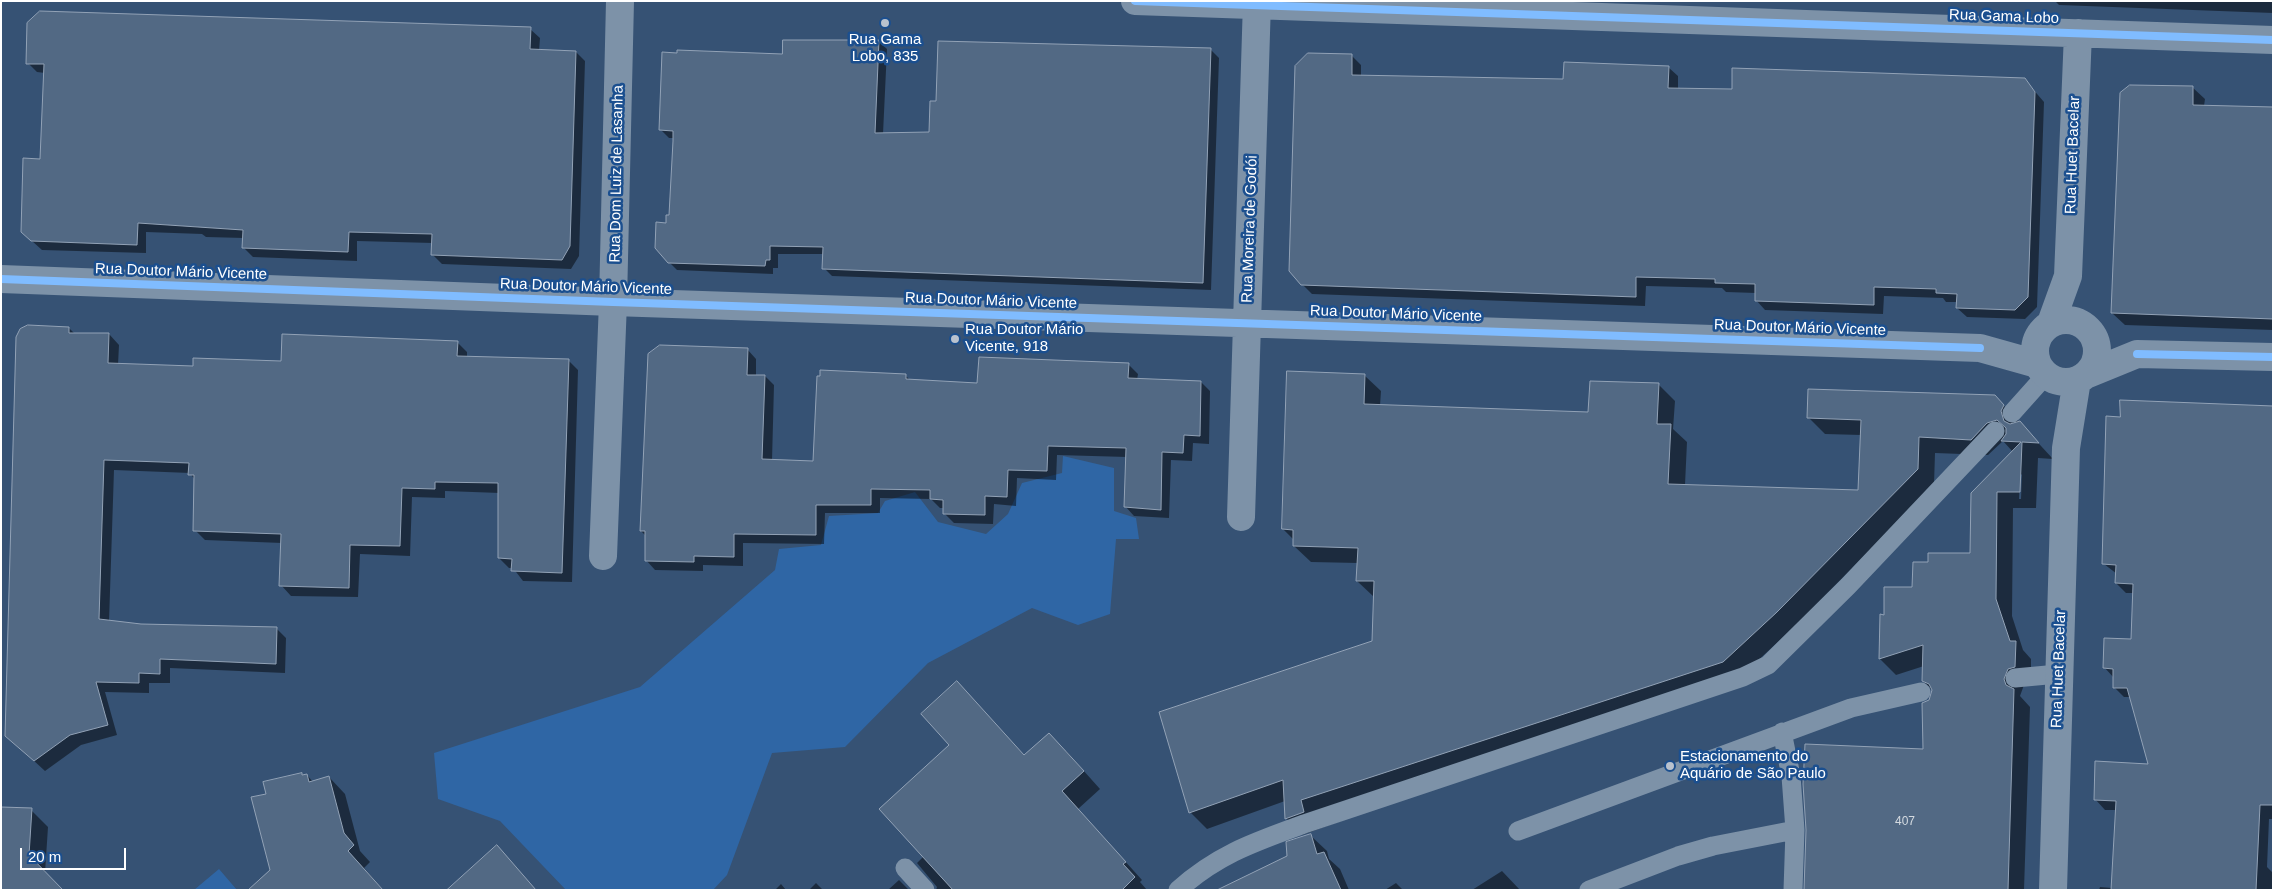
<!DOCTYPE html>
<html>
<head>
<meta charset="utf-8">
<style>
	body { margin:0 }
	#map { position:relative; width:2274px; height:891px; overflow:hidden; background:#365274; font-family:Arial,sans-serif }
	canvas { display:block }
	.frame { position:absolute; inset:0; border:2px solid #fff; pointer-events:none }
	.scale { position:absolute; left:20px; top:848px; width:106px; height:22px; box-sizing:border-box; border:2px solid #fff; border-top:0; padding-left:6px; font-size:15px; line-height:18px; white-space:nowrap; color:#fff; -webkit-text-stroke:4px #1b4f8f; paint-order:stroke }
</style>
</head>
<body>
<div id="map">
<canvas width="2274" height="891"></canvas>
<div class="frame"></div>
<div class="scale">20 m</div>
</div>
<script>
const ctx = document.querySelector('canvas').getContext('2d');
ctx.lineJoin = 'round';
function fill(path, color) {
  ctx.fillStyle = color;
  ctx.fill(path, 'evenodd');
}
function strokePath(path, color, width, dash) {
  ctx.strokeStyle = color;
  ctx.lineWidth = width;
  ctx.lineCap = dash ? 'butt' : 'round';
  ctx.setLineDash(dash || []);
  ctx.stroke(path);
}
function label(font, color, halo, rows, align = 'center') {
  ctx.font = font + ' Arial,sans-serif';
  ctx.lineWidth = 5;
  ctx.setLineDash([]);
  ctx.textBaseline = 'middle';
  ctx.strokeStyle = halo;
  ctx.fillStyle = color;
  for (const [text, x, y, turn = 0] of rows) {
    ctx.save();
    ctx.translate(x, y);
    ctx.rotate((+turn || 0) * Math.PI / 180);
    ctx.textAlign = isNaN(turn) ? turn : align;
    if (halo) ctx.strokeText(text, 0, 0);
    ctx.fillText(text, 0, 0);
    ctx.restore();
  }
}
fill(new Path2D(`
	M1063 456 1114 468V511L1136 518 1139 539H1116L1110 614 1078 625 1032 608 928 663 845 747 772 753 727 875 713 890H566L500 821 438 799 434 753 640 687 775 570 779 549 821 545 829 516 878 513 885 501 915 492 938 522 986 534 1008 514 1022 483 1062 473Z
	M219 869 237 890H194Z`), '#2f66a5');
fill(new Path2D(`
	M2055 1H2273V13L2059 5Z
	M530 29 540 38 539 51 576 52 585 61 579 256 571 269 442 264 433 255V243L357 241V261L253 257 244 248V238L206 237 202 234 146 232V253L42 250 22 232 41 160 45 73 37 72 28 63Z
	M878 41 887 49 883 134 931 133 1211 50 1219 58 1211 290 832 276 824 268V254H778V268H773V274L677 270 669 262 667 224 670 216 674 138H669L661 130 783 56Z
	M1352 56 1361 65V76L1564 80 1668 67 1678 76V89L1733 90 2025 80 2044 102 2037 307 2025 319 1967 317 1957 308 1958 302H1946L1943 298 1884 296 1883 314 1765 310 1756 300V293L1726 292 1722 288 1646 286 1645 306 1312 294 1302 284Z
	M2192 87 2205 99 2204 106 2273 108V330L2125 325 2112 313Z
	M69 328 75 334H109L119 345 118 365 194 367 282 362 457 342 467 352V357L568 360 578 370 572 582 523 581 513 568H509L499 558 500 493 445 491V498L412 497 410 556 360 554 358 597 291 596 281 585 282 543 205 540 195 530V480L190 473 114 470 109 622 141 626 276 628 286 638 285 673 170 668V683H149V693L105 692 117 735 81 745 45 771 7 736Z
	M747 349 756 359V376H765L774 385 772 461 815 463 905 375 911 381 978 384 1128 364 1138 374 1137 380 1201 382 1210 391 1209 444 1193 443 1192 461 1171 460 1169 518 1134 516 1125 506 1127 457 1057 455 1056 480 1017 478 1016 506 994 504 993 524 954 523 945 514V508H940L931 499 880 498V513H825L824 544 743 543V566L703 565V571L655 570 646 560V536L641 531Z
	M1364 375 1381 391 1380 406 1590 413 1658 384 1675 401 1673 429 1687 442 1685 485 1859 492 1861 435 1825 434 1808 417 1995 396 2053 459 2038 458 2036 508H2013L2012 616 2023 650 2031 659V683L2024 685 2020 696 2030 707 2024 890H1806L1925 750 1933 691 1923 681 1924 666 1896 675 1880 659 1881 616H1885L1914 589 1929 563 1971 555 2013 452 2003 441 1988 455 1935 453 1934 485 1793 628 1739 678 1302 835 1286 818 1285 801 1207 829 1190 812 1374 642V597L1357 581 1358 563 1311 562 1294 546V540L1283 529ZM2022 474 2021 499H2019L2020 476Z
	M2273 408V819H2269L2267 867 2273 873V890H2099L2100 887 2112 888 2116 810H2105L2095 799 2150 765 2130 697H2124L2114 687V678L2104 667 2133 641 2134 593H2126L2116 583 2117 574 2104 564 2121 418Z
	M957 683 1025 756 1066 751 1100 789 1078 809 1142 880 1140 882 1147 890H936L937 887 917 863 924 856 951 745Z
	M301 774 307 775 313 782 329 777 345 794 360 851 370 862 364 868 383 890H250L271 871 267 795Z
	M31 810 48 827 45 873 1 890Z
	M1310 835 1327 851 1329 859 1340 869 1349 890H1246L1288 857Z
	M1502 871 1520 890H1472Z
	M899 880 909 890H888Z
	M816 883 823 890H809Z
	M1396 883 1403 890H1385Z
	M781 884 786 890H775Z`), '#0007');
const building = new Path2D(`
	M40 11 531 27 530 49 576 51 570 246 562 260 431 255 432 234 349 232 348 252 242 248 243 230 138 223 137 245 31 241 21 232 23 158 40 159 44 64H26L27 23Z
	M783 40H879L875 133 929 132 930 101H936L938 41 1211 48 1203 283 822 269 823 247 770 246V260H766L765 266 668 263 655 248 656 222 666 223V215H669L673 141V131L659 130 662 52 677 53V50L782 54Z
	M1308 53 1352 54V75L1563 79 1564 62 1669 66 1668 88 1732 89V68L2025 78 2035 92 2028 297 2015 310 1956 308 1957 294 1936 293V289L1874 287V305L1755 301V284L1715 283V279L1636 277V297L1301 285 1289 271 1295 66Z
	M2130 85 2193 86V105L2273 107V319L2111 313 2120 93Z
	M28 325 69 327V333H109L108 363 193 366V358L281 361 282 334 458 341 457 356 569 359 562 573 511 571 512 559 498 558V483L435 482V489L402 488 400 546 350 545 349 588 279 586 281 534 193 531 194 475H188L189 463 104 460 99 619 141 624 277 627 276 664 160 659V674L139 673V683L96 682 108 725 70 735 34 761 5 736 16 337 20 329Z
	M660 345 748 348 747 375H765L762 459 813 461 817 376H820V370L906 374V379L977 383 979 357 1129 363 1128 378 1201 381 1200 436 1184 435 1183 453 1162 452 1161 510 1124 507 1126 448 1048 446 1047 471 1008 470 1007 497 985 496V515L943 514V500L930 499V490L871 489V505H816V535L734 534V557L694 556V562L645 561V531H640L648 354Z
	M1287 371 1365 374 1364 404 1588 412 1590 381 1659 383 1657 424H1671L1668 484 1858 490 1861 420 1807 418 1808 389 1995 395 2004 405 2001 411 2004 421 2010 424 2020 421 2039 443 2022 442 2020 492H1997L1996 599 2010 641H2016L2015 667 2008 669 2004 679 2006 685 2014 689 2008 890H1804L1806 830 1803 784 1805 744 1923 749 1922 703 1929 700 1932 690 1929 684 1922 681 1923 645 1879 659 1880 614 1884 615V587H1912L1913 562H1928V553H1970L1971 493 2021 442 2001 441 2006 434V428L1997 420 1987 423 1971 440 1919 437 1918 469 1777 612 1723 662 1301 800 1304 812 1285 819 1283 780 1189 813 1159 712 1372 641 1374 581H1356L1358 548 1293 546V530L1282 529Z
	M2120 400 2273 406V805H2260L2256 890H2111L2116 801 2094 800 2095 761 2148 764 2127 688H2113V669L2103 668 2104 638 2131 639 2133 584 2115 583 2116 565 2102 564 2106 416 2120 417Z
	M957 681 1024 755 1049 733 1084 771 1062 791 1126 862 1123 864 1135 877 1122 890H953L879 809 949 745 921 714Z
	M302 773V775L307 774 309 782 329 776 344 833 354 845 348 851 383 890H248L270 870 251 797 266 794 263 782Z
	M1 807 32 808 29 855 63 890H1Z
	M1311 834 1317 854 1324 852 1341 890H1217L1287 856 1286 842Z
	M497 845 536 890H447Z`);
fill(building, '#526984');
strokePath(building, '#92a2b6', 1);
strokePath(new Path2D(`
	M2012 413 2046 375
	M2015 678 2058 674
	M1782 732 1791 776 1795 830
	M1518 831 1851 708 1921 692
	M905 868 925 890
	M1178 890C1218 854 1255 842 1304 824L1743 677 1768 665 1848 586 1995 431
	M1589 890 1678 856 1713 846 1795 830 1793 890`), '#7d92a8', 19);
strokePath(new Path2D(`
	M1135 1 2273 40
	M1 279 613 302 1980 348 2037 364
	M2035 351a31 31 0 1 1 62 0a31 31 0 1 1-62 0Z
	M2051 323 2068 276 2078 33
	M2088 374 2137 354 2273 357
	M1241 517 1257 1
	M603 556 613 302 620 1
	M2053 890 2066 448 2077 380`), '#7d92a8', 28);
strokePath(new Path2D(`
	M1135 1 2273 40
	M1 279 613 302 1980 348
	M2137 354 2273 357`), '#80bcff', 8);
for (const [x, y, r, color] of [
	[885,23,5,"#b9c2ce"],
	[955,339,5,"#b9c2ce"],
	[1670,766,5,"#b9c2ce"]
]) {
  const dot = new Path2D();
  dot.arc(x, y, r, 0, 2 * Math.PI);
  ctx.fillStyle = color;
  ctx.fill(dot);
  strokePath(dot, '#1b4f8f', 2);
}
label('12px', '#d4dae0', null, [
	["407",1905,822]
]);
label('15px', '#fff', '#1b4f8f', [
	["Rua Gama Lobo",2004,17,2],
	["Rua Huet Bacelar",2073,155,-88],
	["Rua Dom Luiz de Lasanha",617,174,-89],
	["Rua Moreira de Godói",1250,229,-88],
	["Rua Doutor Mário Vicente",181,272,2],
	["Rua Doutor Mário Vicente",586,287,2],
	["Rua Doutor Mário Vicente",991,301,2],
	["Rua Doutor Mário Vicente",1396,314,2],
	["Rua Doutor Mário Vicente",1800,328,2],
	["Rua Huet Bacelar",2059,669,-88]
]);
label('15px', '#fff', '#1b4f8f', [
	["Rua Gama",885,40,"center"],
	["Lobo, 835",885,57,"center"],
	["Rua Doutor Mário",965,330],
	["Vicente, 918",965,347],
	["Estacionamento do",1680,757],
	["Aquário de São Paulo",1680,774]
], 'left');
</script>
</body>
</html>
